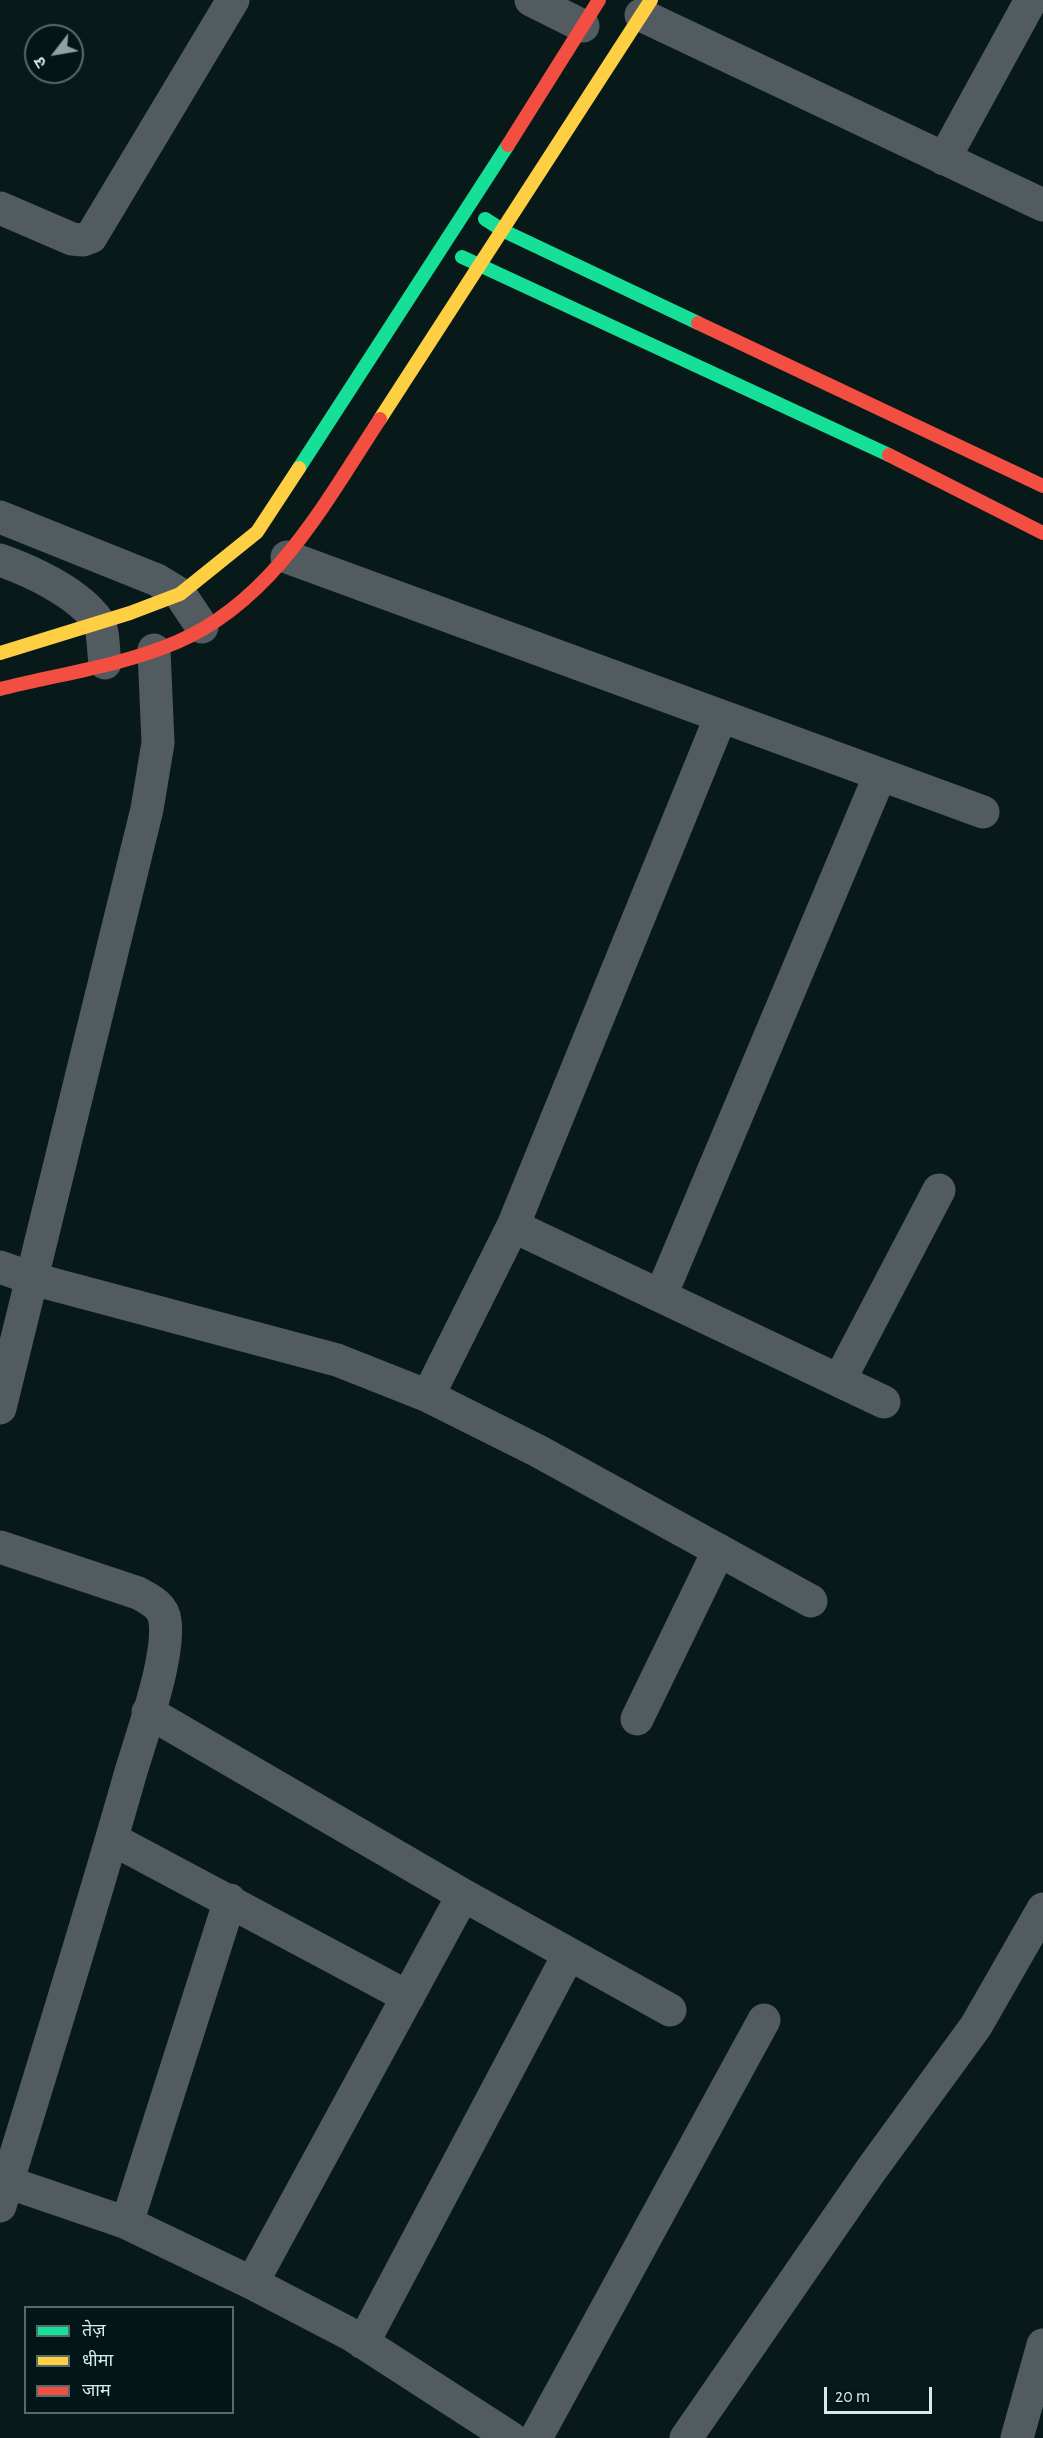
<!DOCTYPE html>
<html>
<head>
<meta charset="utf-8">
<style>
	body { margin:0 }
	#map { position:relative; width:1043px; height:2438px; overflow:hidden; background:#08191a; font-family:"Alegreya Sans","Noto Sans Devanagari",sans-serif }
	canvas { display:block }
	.legend { position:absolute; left:24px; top:2306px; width:210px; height:108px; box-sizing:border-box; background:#021617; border:2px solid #566b6c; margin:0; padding:8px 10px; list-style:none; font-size:18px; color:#d5ebec }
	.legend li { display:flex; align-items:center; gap:12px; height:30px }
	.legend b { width:30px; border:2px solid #566b6c }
	.north { position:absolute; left:24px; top:24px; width:60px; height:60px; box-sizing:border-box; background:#021617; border:2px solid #566b6c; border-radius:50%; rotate:239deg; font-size:16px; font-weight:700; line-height:24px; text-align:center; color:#d5ebec }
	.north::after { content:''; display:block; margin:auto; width:21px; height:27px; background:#8da2a2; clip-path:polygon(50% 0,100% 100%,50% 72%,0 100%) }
	.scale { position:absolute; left:824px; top:2387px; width:108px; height:27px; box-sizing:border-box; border:3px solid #d5ebec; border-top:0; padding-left:8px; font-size:18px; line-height:21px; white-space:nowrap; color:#d5ebec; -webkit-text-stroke:4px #021617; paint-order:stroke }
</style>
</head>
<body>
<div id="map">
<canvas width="1043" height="2438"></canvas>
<ul class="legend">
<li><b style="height:8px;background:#16e098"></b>तेज़</li>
<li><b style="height:8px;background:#ffcf43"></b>धीमा</li>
<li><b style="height:8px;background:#f24e42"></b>जाम</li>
</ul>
<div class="north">उ</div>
<div class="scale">20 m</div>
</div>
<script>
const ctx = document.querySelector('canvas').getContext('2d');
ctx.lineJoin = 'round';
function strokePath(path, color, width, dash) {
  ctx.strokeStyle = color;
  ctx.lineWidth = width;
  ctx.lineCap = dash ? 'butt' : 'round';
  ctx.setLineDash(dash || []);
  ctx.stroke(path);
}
strokePath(new Path2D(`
	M531 0 583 26
	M641 15 1043 205
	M944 159 1031 0
	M0 208 72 239 83 240 91 237 233 0
	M0 517 157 580 180 594 202 627
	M287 557 983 812
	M0 560C32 571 78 593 98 621 104 630 103 651 105 663
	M513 1226 884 1402
	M0 1267 33 1279 337 1360 428 1396 538 1451 811 1601
	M661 1295 880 775
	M839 1381 939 1190
	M428 1396 513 1226 721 716
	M0 1408 147 809 158 743 154 650
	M0 1547 138 1593C149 1599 164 1606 165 1621 170 1659 141 1737 130 1775 89 1919 44 2063 0 2206
	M148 1712 463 1895 670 2010
	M637 1719 719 1550
	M112 1839 408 1997
	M7 2182 127 2223 252 2283 350 2334 511 2438
	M127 2223 230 1900
	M252 2283 463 1895
	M363 2343 569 1954
	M536 2438 764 2020
	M686 2438 871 2170 976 2026 1043 1909
	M1017 2438 1043 2345`), '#525b5f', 33);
strokePath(new Path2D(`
	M485 219 504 231 698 323
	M462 257 889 455
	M299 468 508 145`), '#16e098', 14);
strokePath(new Path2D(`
	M380 419 651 0
	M0 653 130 613 180 594 257 532 299 468`), '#ffcf43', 14);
strokePath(new Path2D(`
	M508 145 599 0
	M698 323 1043 486
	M889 455 1043 533
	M0 689C59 674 121 666 177 642 273 601 325 503 380 419`), '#f24e42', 14);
</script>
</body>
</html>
